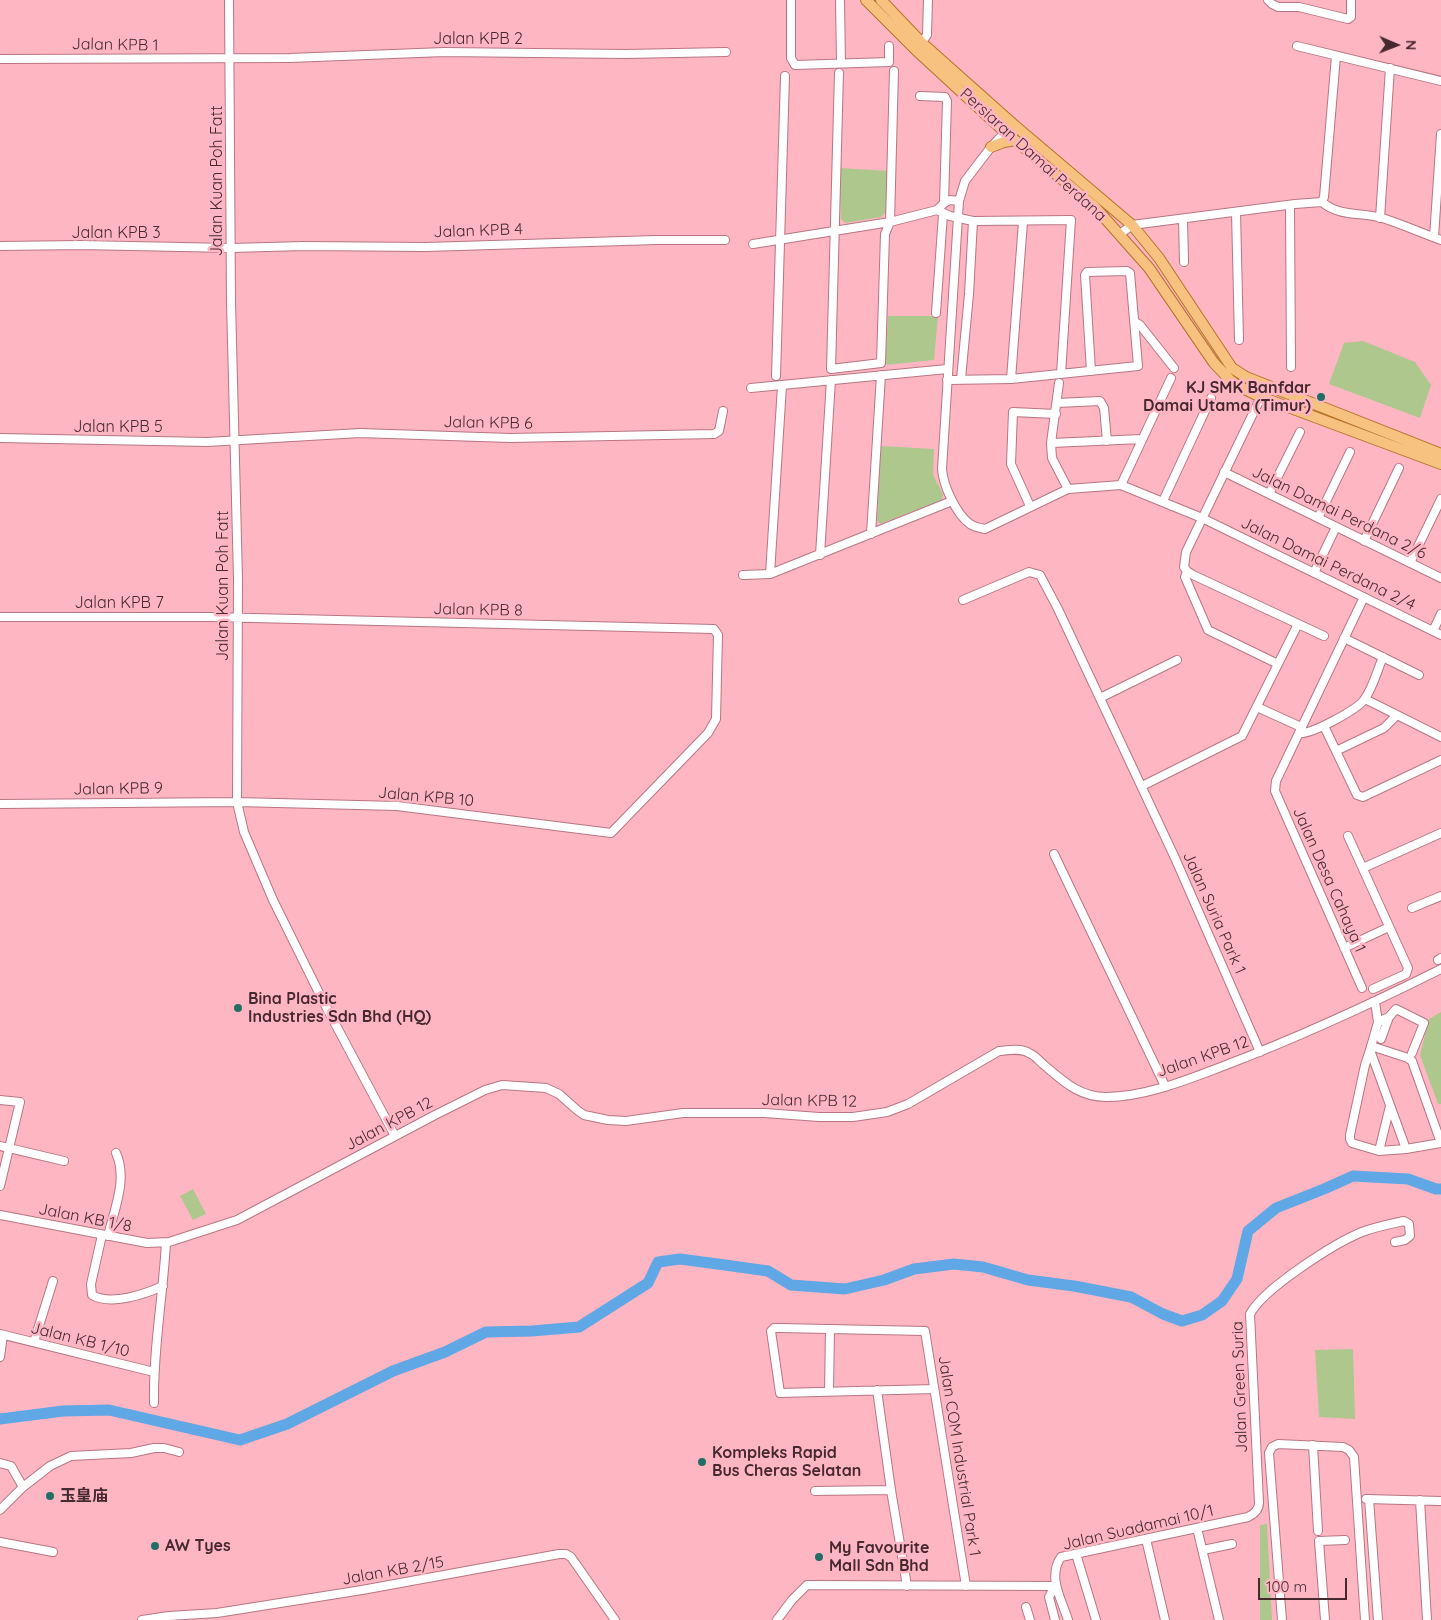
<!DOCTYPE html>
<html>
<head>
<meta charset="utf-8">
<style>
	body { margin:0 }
	#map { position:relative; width:1441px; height:1620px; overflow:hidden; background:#feb6c3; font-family:Quicksand,sans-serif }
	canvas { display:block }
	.north { position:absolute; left:1371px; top:20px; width:50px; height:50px; -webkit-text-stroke:4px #feb6c3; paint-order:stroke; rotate:91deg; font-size:14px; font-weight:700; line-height:20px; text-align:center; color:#46292f }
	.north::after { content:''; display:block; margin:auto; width:18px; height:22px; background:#46292f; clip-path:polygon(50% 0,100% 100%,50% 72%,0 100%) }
	.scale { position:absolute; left:1258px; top:1578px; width:89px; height:22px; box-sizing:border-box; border:2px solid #46292f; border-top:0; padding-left:6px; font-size:15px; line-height:18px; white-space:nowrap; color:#46292f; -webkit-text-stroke:4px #feb6c3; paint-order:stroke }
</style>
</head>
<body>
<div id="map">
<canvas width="1441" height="1620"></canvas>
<div class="north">N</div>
<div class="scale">100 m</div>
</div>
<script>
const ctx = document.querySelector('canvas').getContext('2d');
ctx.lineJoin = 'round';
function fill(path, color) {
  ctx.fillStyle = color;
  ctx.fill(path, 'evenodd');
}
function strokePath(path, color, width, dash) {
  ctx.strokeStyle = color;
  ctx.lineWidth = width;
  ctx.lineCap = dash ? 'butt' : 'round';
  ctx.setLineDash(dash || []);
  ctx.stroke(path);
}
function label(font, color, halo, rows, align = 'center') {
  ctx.font = font + ' Quicksand,"Noto Sans SC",sans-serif';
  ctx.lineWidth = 5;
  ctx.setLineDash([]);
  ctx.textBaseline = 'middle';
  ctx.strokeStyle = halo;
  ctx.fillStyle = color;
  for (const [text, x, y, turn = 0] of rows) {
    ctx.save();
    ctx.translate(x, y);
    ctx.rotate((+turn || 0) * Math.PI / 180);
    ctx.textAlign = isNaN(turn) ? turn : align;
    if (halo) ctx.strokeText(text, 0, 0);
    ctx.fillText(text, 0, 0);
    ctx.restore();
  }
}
fill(new Path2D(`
	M840 168 888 171 887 211 881 217 845 223 841 219Z
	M888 316H938L934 360 885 365Z
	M1363 341 1415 362 1431 385 1420 418 1329 384 1344 343Z
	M881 446 934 449 933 475 943 494 942 500 880 524 877 520Z
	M1441 1012V1104H1438L1420 1055 1429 1019Z
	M193 1189 206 1214 193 1220 180 1196Z
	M1353 1349 1355 1419 1319 1417 1315 1350Z
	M1267 1524 1272 1620H1260V1525Z`), '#aec78d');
strokePath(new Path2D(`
	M0 1419 63 1411 109 1410 240 1440 287 1424 393 1371 445 1352 486 1332 532 1331 579 1327 648 1283 658 1262 680 1259 725 1265 768 1271 791 1285 845 1289 884 1280 914 1269 954 1264 983 1267 1028 1280 1074 1286 1131 1297 1163 1314 1182 1321 1202 1315 1222 1301 1237 1279 1248 1231 1276 1208 1324 1189 1353 1176 1408 1179 1436 1189H1441`), '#60a7e5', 11);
const minor = new Path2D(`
	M229 0 231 302 238 579 237 802 244 832 273 900 323 1001 395 1136
	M791 0V58L795 65 889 62V46
	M840 0 841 63
	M1268 0 1272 4 1278 7H1299L1348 19 1351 17V0
	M919 46 927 35 928 0
	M1297 46 1441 81
	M0 59 290 58 444 52 626 54 726 52
	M839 73 831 369 881 363 885 234 890 222 894 71
	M920 96 945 97 947 101 944 203
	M1008 129 991 147 965 181 959 201 942 469C943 485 956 514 970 524 974 527 980 528 985 529L1068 489 1121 485 1202 518 1441 635
	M1322 202 1324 197 1336 56
	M1322 202C1339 217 1362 212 1382 218 1402 224 1421 233 1441 240
	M1290 205 1291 367
	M937 210 950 216 973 221 1071 220 1061 374
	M1236 212 1239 340
	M1380 218 1390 68
	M1183 219 1184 262
	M1120 234 1132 225 1295 204 1322 202
	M1434 237 1441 134
	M753 244 890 222 937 210 944 203 950 200 959 201
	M0 246 81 245 231 248 304 246 426 247 656 240H725
	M936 313 943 214
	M1135 322 1140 325 1174 368
	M776 376 785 76
	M961 379 969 294 973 221
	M1011 379 1023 222
	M947 380 1011 379 1138 366 1130 273 1127 271 1087 272 1085 275 1091 371
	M1059 383 1051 443 1052 458 1068 489
	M751 388 947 369
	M1261 397 1186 552 1184 567 1187 571 1193 575 1324 636
	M1057 403 1100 401 1104 408 1107 441
	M0 438 207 442 360 433 510 438 714 434 719 431 723 411
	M1051 443 1142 439
	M1224 472 1441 578
	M1121 485 1171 378
	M1269 494 1300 432
	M1163 501 1211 398
	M1030 506 1011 464 1013 412 1056 414
	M1318 518 1350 452
	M871 534 881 375
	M1364 541 1399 468
	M820 555 831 380
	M1410 563 1441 499
	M1187 571 1185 577 1208 630 1278 664
	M1314 573 1336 527
	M770 574 782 386
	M743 575 770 574 952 501
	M963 600 1029 572 1040 575 1058 609 1175 858 1260 1052
	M0 617H211L714 629 718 635 716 719 708 733 611 833 397 806 237 802 0 804
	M1433 631 1441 614
	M1344 638 1419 675
	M1100 698 1177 660
	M1365 699 1441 737
	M1257 707 1301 727
	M1324 726 1357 795 1363 797 1441 760
	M1299 733C1311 735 1356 710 1364 700 1373 688 1377 671 1383 657
	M1336 751 1384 728 1396 716
	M1142 786 1242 736 1298 624
	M1348 836 1408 968 1406 974 1373 989
	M1054 854 1165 1086
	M1363 868 1441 833
	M1412 908 1441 896
	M1344 948 1389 927
	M1438 960 1441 958
	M1362 988 1275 791 1276 781 1364 597
	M1375 1002 1378 1022 1370 1050 1406 1149 1441 1143
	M1378 1022 1389 1017 1396 1009 1424 1023 1412 1053
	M1381 1039 1389 1017
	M1371 1046 1408 1058 1412 1061 1441 1143
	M1370 1050 1365 1065 1350 1135V1139L1352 1143 1379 1151 1390 1106
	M0 1100 20 1102 0 1186
	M0 1146 64 1161
	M1379 1151 1406 1149
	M0 1215 147 1243 169 1242 237 1220 435 1115 485 1090 502 1085 546 1088 559 1094 577 1110 584 1115 608 1120 626 1121 683 1113H765L819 1117H853L887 1112 908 1104 999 1051C1009 1050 1021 1048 1029 1053 1035 1055 1039 1061 1044 1065 1063 1081 1079 1097 1106 1097 1146 1097 1189 1079 1226 1065 1299 1037 1371 1004 1441 969
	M102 1235 91 1284 92 1295C111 1306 145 1294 163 1286
	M108 1236C114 1210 128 1179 116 1153
	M0 1334 154 1372
	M34 1342 53 1281
	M0 1357 3 1335
	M934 1389 780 1393 771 1331 774 1328H780L925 1331 966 1586
	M877 1390 891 1490 907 1586
	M829 1391 830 1329
	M154 1403C153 1349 163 1296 166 1243
	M1313 1445 1318 1531
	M0 1463 11 1466 23 1487
	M815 1491 891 1490
	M1366 1499 1441 1501
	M1369 1499 1378 1620
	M1420 1500 1427 1620
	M0 1510 23 1487 50 1466 71 1456 131 1453 154 1448H164L179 1452
	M1197 1528 1219 1620
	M1146 1539 1165 1620
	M0 1542 53 1552
	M1203 1550 1232 1544
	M1076 1554 1096 1620
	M1026 1607 1030 1620
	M142 1620 169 1616 217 1613 362 1590 559 1554H566L571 1557 615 1620
	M777 1620 792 1600 807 1585 1055 1586
	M1055 1620 1049 1597 1055 1586
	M1068 1620C1062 1600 1047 1577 1061 1557L1248 1517C1254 1514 1259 1510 1259 1503L1250 1314C1264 1288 1335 1243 1362 1232 1375 1227 1390 1224 1404 1221L1409 1224 1410 1236 1405 1240 1395 1242
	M1282 1620 1269 1453 1272 1447 1278 1444 1343 1447 1349 1450 1354 1457 1365 1620
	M1325 1620 1319 1541 1345 1540`);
const major = new Path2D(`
	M866 0 916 50 1005 132 1094 206 1149 268 1214 363 1230 380 1238 386 1261 397 1441 464
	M881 0 922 43 1013 124 1132 225 1159 258 1232 368 1246 377 1441 454
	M991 147 1004 142 1015 140`);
strokePath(minor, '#b97583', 10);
strokePath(major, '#b5722b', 12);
strokePath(minor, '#fff', 8);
strokePath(major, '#f7c27f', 10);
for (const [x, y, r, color] of [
	[1321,397,5,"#236d67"],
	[238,1008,5,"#236d67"],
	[702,1462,5,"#236d67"],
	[50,1496,5,"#236d67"],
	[155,1546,5,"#236d67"],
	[819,1557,5,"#236d67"]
]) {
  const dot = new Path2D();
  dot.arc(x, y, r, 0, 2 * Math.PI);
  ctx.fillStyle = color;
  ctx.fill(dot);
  strokePath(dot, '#feb6c3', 2);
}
label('16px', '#46292f', '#feb6c3', [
	["Jalan KPB 2",478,39],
	["Jalan KPB 1",115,45,1],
	["Persiaran Damai Perdana",1033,155,42],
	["Jalan Kuan Poh Fatt",217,181,-90],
	["Jalan KPB 4",478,231,-2],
	["Jalan KPB 3",116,233],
	["Jalan KPB 6",488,423,1],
	["Jalan KPB 5",118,427],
	["Jalan Damai Perdana 2/6",1339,513,26],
	["Jalan Damai Perdana 2/4",1328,564,26],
	["Jalan Kuan Poh Fatt",223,586,-90],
	["Jalan KPB 7",119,603],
	["Jalan KPB 8",478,610,1],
	["Jalan KPB 9",118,789,-1],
	["Jalan KPB 10",426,797,5],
	["Jalan Desa Cahaya 1",1329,880,66],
	["Jalan Suria Park 1",1214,913,66],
	["Jalan KPB 12",1203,1057,-19],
	["Jalan KPB 12",809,1101,1],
	["Jalan KPB 12",389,1124,-28],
	["Jalan KB 1/8",85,1218,11],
	["Jalan KB 1/10",80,1340,14],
	["Jalan Green Suria",1240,1387,-92],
	["Jalan COM Industrial Park 1",959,1456,81],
	["Jalan Suadamai 10/1",1138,1528,-13],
	["Jalan KB 2/15",393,1571,-10]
]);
label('bold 16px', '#46292f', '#feb6c3', [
	["KJ SMK Banfdar",1311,388,"right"],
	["Damai Utama (Timur)",1311,406,"right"],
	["Bina Plastic",248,999],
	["Industries Sdn Bhd (HQ)",248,1017],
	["Kompleks Rapid",712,1453],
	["Bus Cheras Selatan",712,1471],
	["玉皇庙",60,1496],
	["AW Tyes",165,1546],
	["My Favourite",829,1548],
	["Mall Sdn Bhd",829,1566]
], 'left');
</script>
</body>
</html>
